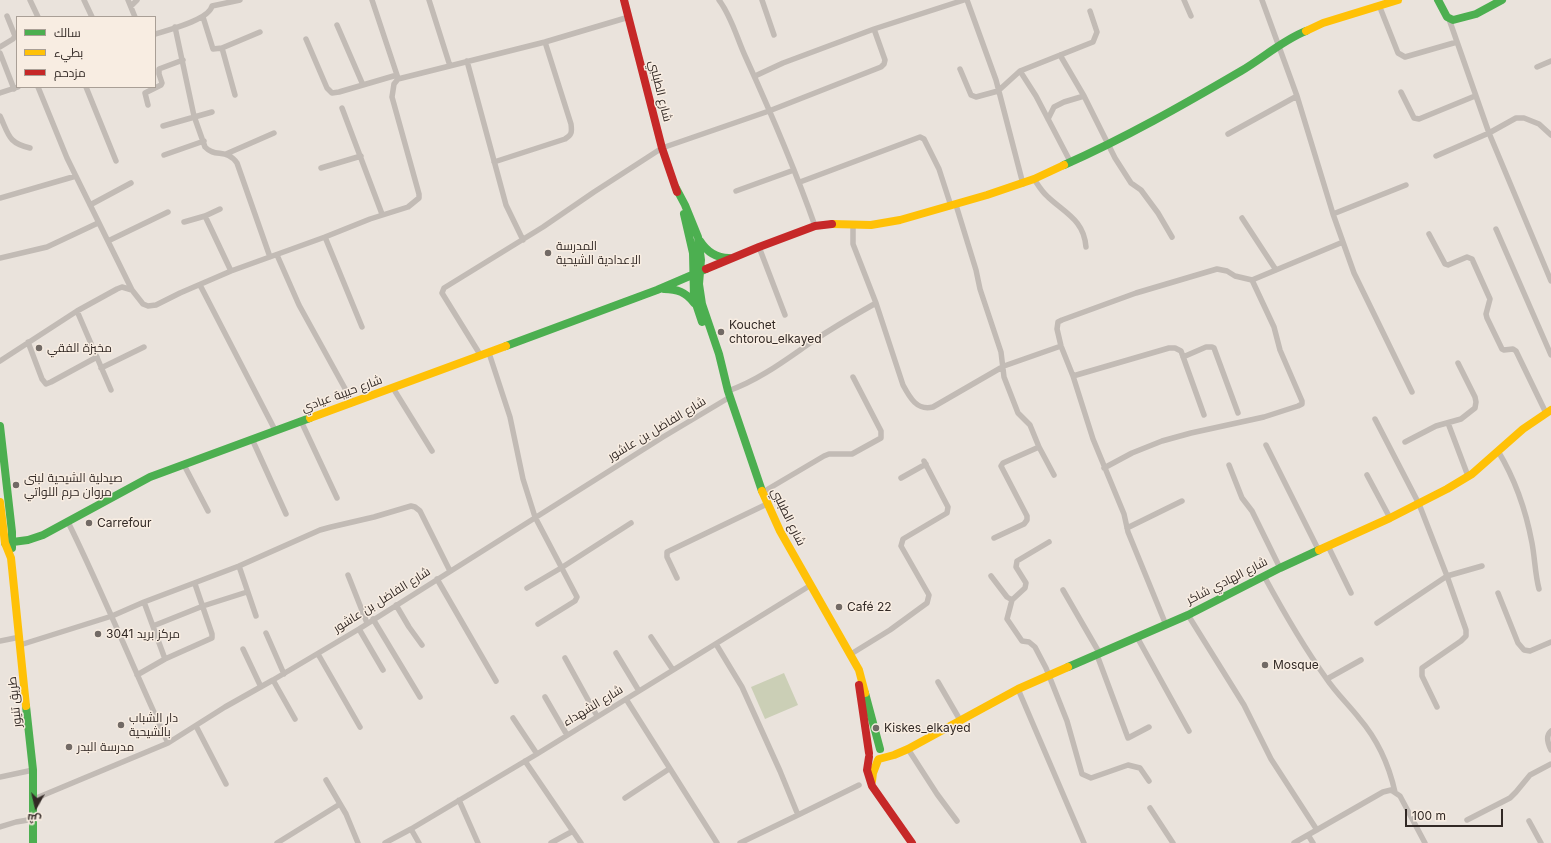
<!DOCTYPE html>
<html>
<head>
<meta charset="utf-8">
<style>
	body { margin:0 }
	#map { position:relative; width:1551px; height:843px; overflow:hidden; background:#eae3dc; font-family:Inter,Cairo,sans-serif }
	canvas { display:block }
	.legend { position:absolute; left:16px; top:16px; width:140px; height:72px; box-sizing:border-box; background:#f8ede2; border:1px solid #a99f96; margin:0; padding:5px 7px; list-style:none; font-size:12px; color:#322925 }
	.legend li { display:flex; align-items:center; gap:8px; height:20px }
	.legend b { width:20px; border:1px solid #a99f96 }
	.north { position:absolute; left:16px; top:787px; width:40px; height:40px; -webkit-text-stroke:3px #f8ede2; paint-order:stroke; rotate:188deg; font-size:11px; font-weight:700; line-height:16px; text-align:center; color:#322925 }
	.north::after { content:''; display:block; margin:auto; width:14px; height:18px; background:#322925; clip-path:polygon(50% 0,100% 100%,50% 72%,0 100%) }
	.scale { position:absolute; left:1405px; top:809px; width:98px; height:18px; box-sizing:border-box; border:2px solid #322925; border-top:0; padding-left:5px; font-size:12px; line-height:14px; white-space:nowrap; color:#322925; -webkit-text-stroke:3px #f8ede2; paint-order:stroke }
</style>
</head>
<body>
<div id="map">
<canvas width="1551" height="843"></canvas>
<ul class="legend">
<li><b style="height:5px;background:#4caf50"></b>سالك</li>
<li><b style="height:5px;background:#ffc107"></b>بطيء</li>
<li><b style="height:5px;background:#c62828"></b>مزدحم</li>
</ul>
<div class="north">ش</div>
<div class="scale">100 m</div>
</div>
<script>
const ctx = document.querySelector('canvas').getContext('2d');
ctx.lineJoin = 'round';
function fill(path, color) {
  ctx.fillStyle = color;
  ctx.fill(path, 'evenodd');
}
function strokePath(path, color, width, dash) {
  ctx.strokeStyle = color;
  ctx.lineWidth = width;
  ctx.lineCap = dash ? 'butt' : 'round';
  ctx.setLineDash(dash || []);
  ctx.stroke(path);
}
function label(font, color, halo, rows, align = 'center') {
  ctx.font = font + ' Inter,Cairo,sans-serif';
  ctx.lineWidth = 3;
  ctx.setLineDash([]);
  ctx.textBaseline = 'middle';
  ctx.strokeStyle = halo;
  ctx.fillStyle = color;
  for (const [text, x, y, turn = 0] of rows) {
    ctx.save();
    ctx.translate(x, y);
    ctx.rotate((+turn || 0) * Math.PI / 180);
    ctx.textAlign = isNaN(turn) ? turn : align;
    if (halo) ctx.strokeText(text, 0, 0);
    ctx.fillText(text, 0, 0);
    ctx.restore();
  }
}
fill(new Path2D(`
	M784 673 798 705 765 719 751 687Z`), '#cbcfb6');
strokePath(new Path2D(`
	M30 0 38 17
	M84 0 92 17
	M128 0 135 17
	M372 0 398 78
	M429 0 450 66
	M719 0C732 17 737 39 746 58 771 113 795 169 815 226
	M762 0 774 35
	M967 0 996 80 1023 184
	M1184 0 1191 16
	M1262 0 1297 96 1333 214 1354 273 1412 392
	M1379 5 1398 53 1405 57 1457 42
	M131 6 137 0
	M203 17 213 49 222 48 260 32
	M1449 19 1489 133 1551 281
	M337 25 363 85
	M175 27 194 116 205 147C215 158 227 148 237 163L270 257
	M155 34C168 30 209 20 212 6L240 0
	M306 39 327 88 332 93 339 92 397 75
	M0 47 13 39 15 36 7 16
	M222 48 235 95
	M0 53 14 89
	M1060 55 1084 96 1115 158 1131 183 1141 190 1158 213 1172 237
	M467 61 506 205 523 240
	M1537 67 1551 61
	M960 69 971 95 976 97 998 91 1020 71 1093 42 1097 32 1090 11
	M1020 71 1036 96 1071 163
	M755 76 783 63 874 29 964 0
	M38 87 67 158 132 290
	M86 87 116 161
	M1401 92 1414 118 1419 119 1475 96
	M0 93 18 87
	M148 105 145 93 161 85 162 83 159 74V69L183 60
	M342 108 382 214
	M0 116C9 135 8 143 30 148
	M1048 119 1054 107 1064 102 1084 96
	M163 126 212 112
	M1228 134 1297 96
	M226 154 274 133
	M164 155 204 141
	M1436 156 1489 133 1516 118H1524L1539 124 1551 135
	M494 162 565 139C572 135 572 132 571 124L545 42
	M321 168 361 156
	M1034 179C1038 185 1042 192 1048 197 1065 213 1084 220 1086 247
	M800 182 920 137 924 139 939 169 951 206
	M736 191 794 170
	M0 198 76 176
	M90 205 131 183
	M956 205 976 270 980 289 1001 352 1004 377 1018 413 1030 425 1039 447 1054 475
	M1333 214 1406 185
	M205 216 231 271
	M1242 218 1276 270
	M184 222 205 216 220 209
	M853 225V244L876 303 903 385C910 398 917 411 933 407L1004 366 1061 346
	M1496 229 1551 355
	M1429 234 1445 264 1448 265 1467 257 1472 259 1490 299 1486 314 1487 318 1502 349 1504 350 1513 349 1516 351 1546 413
	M325 237 362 327
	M108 241 168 212
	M759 247 785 315
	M277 255 299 305 353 403
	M0 258 47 247 98 223
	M200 285 275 430
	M77 311 111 390
	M28 342 42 379 46 384 51 382 97 357
	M489 353 510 417 523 479 535 517 577 597 575 601 538 624
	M481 356 442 293 444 288 543 227 594 192 662 148 769 111 881 67 884 64 885 60 874 29
	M1183 357 1206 347H1212L1214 348 1238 413
	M0 361 77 311 117 289 122 287 132 290 143 304 148 306 156 305 180 293 231 271 325 237 370 219 408 207 419 198V194L392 97 394 84 398 79 545 42 629 17
	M101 368 144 347
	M1073 376 1169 348H1175L1181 351 1204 415
	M393 388 432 451
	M728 391C759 380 784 361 810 343 831 329 853 316 876 303
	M1375 419 1419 504 1447 576 1466 630V636L1461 641 1422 668V676L1437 707
	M301 421 337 498
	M1448 423 1468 476
	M252 439 286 514
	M1405 442 1436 426 1461 419 1475 408 1476 402 1475 397 1458 363
	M1266 445 1319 551
	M1498 451C1515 479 1526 511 1532 543 1535 559 1535 574 1539 589
	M184 465 208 511
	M1229 465 1242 498 1252 511 1280 568
	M1104 468 1132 453 1162 441 1191 433 1264 417 1298 406 1302 404V401L1280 350 1274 327 1252 280
	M1367 475 1390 518
	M901 478 926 464
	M763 492 824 456 829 454H852L881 438V431L853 377
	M68 522C104 595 134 670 168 743
	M1127 528 1182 501
	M994 538 1024 524 1027 520V516L1001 466 1003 463 1039 447
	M1049 542 1017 561 1016 567 1026 583 1025 588 1012 600 1007 619 1022 641 1029 642 1035 647 1046 668 1067 721 1082 774 1091 778 1128 765 1140 768 1149 781
	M1328 546 1351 593
	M239 566 256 616
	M348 575 367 623
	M991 576 1007 597 1012 600
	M1264 576C1283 611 1303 646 1326 678 1336 693 1348 704 1359 718 1377 739 1389 765 1395 792
	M677 578 667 557V552L767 504
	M437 579 496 681
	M527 588 561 568 631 523
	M1063 590 1100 654
	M1498 593 1518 643 1524 650 1530 651 1551 642
	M144 602 165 659
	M396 605 409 627 422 645
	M1188 615 1244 705 1271 759 1317 830
	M373 619 420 697
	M1377 623 1447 576 1482 566
	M1166 625 1128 532 1124 514 1093 439 1073 376 1061 346 1057 329 1058 322 1062 320 1136 293 1217 269 1227 271 1235 276 1252 280 1343 242
	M153 626 203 606 247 592
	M359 629 383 670
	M266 633 284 674
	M651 637 673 670
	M1137 637 1189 731
	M0 641 20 637
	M716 644 742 687 780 771 798 815 740 843
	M20 645 112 616 144 602 239 566 320 530 331 527 374 517 411 506 415 507 420 511 450 571
	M243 649 261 687
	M616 653 639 691
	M318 654 360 727
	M851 654 890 630 927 603 929 595 901 546 903 539 947 513 948 507 924 461
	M1097 655 1128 738 1149 727
	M565 658 597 716
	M137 675 165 659 212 638V634L195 584
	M1327 679 1361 660
	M273 680 295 719
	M938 682 960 720
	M1018 689 1084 843
	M545 697 567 735
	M626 699 717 843
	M513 718 537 754
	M196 726 226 784
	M1551 731C1545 736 1548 744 1551 750
	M908 749 937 794 957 821
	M525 761 581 843
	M0 777 33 770
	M326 780 346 814 358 843
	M625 798 669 769
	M34 799 168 743 225 707 273 680 359 629 663 437 730 397
	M459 800 478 843
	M1150 808 1173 843
	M798 815 859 785
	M1467 820 1510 798 1516 792 1530 775 1551 764
	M1529 821 1541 843
	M0 827 16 822 34 819
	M411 829 419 843
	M1308 835 1313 843
	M277 843 340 804
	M385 843 411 829 537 754 811 585
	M551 843 573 831
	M1294 843 1383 792 1391 790 1400 796 1425 843`), '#c2bbb5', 5.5);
strokePath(new Path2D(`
	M1438 0 1447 17 1453 20 1476 14 1502 0
	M1064 165C1125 138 1183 105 1241 71 1263 58 1283 40 1306 31
	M676 188 685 205 698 237 701 260 699 284 702 304 719 354 728 391 762 491
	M684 214 693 253 694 298 702 322
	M700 241C707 252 716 258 729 258
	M664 289C677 289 686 292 694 303
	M506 346 657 290 706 269
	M0 426 12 532V548
	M5 543 28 540 43 535 150 477 310 418
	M1068 667 1188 615 1280 568 1319 550
	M865 693 880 749
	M26 706 33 770V843`), '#4caf50', 8);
strokePath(new Path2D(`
	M1306 31 1323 23 1398 0
	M832 224 871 225 900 220 987 195 1034 179 1064 165
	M310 418 506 346
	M762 491 780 531 859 670 865 693
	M0 502 5 543 11 558 26 706
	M1319 550 1390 518 1447 489 1472 474 1523 429 1551 410
	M879 759 894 755 908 749 1018 689 1068 667
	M872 781 873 773 878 760`), '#ffc107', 8);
strokePath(new Path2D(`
	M624 0 662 148 677 192
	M706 269 759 247 815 226 832 224
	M859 685 869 753
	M869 757 867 770 872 786 912 843`), '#c62828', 8);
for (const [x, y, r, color] of [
	[548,253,4,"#726a65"],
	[721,332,4,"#726a65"],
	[39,348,4,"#726a65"],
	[16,485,4,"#726a65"],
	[89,523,4,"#726a65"],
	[839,607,4,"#726a65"],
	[98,634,4,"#726a65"],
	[1265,665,4,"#726a65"],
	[121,725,4,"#726a65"],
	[876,728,4,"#726a65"],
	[69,747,4,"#726a65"]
]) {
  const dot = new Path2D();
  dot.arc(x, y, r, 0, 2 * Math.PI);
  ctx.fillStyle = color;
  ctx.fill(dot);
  strokePath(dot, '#f8ede2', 1.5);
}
label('12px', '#322925', '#f8ede2', [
	["شارع الطبلبي",660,91,76],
	["شارع حبيبة عيادي",342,394,-20],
	["شارع الفاضل بن عاشور",657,429,-31],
	["شارع الطبلبي",788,517,64],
	["شارع الهادي شاكر",1227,581,-27],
	["شارع الفاضل بن عاشور",382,600,-32],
	["طريق تنيور",15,702,-96],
	["شارع الشهداء",593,706,-31]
]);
label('12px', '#322925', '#f8ede2', [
	["المدرسة",556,246],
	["الإعدادية الشيحية",556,260],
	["Kouchet",729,325],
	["chtorou_elkayed",729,339],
	["مخبزة الفقي",47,348],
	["صيدلية الشيحية لبنى",24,478],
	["مروان حرم اللواتي",24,492],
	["Carrefour",97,523],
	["Café 22",847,607],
	["مركز بريد 3041",106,634],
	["Mosque",1273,665],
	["دار الشباب",129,718],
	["بالشيحية",129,732],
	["Kiskes_elkayed",884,728],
	["مدرسة البدر",77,747]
], 'left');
</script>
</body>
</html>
